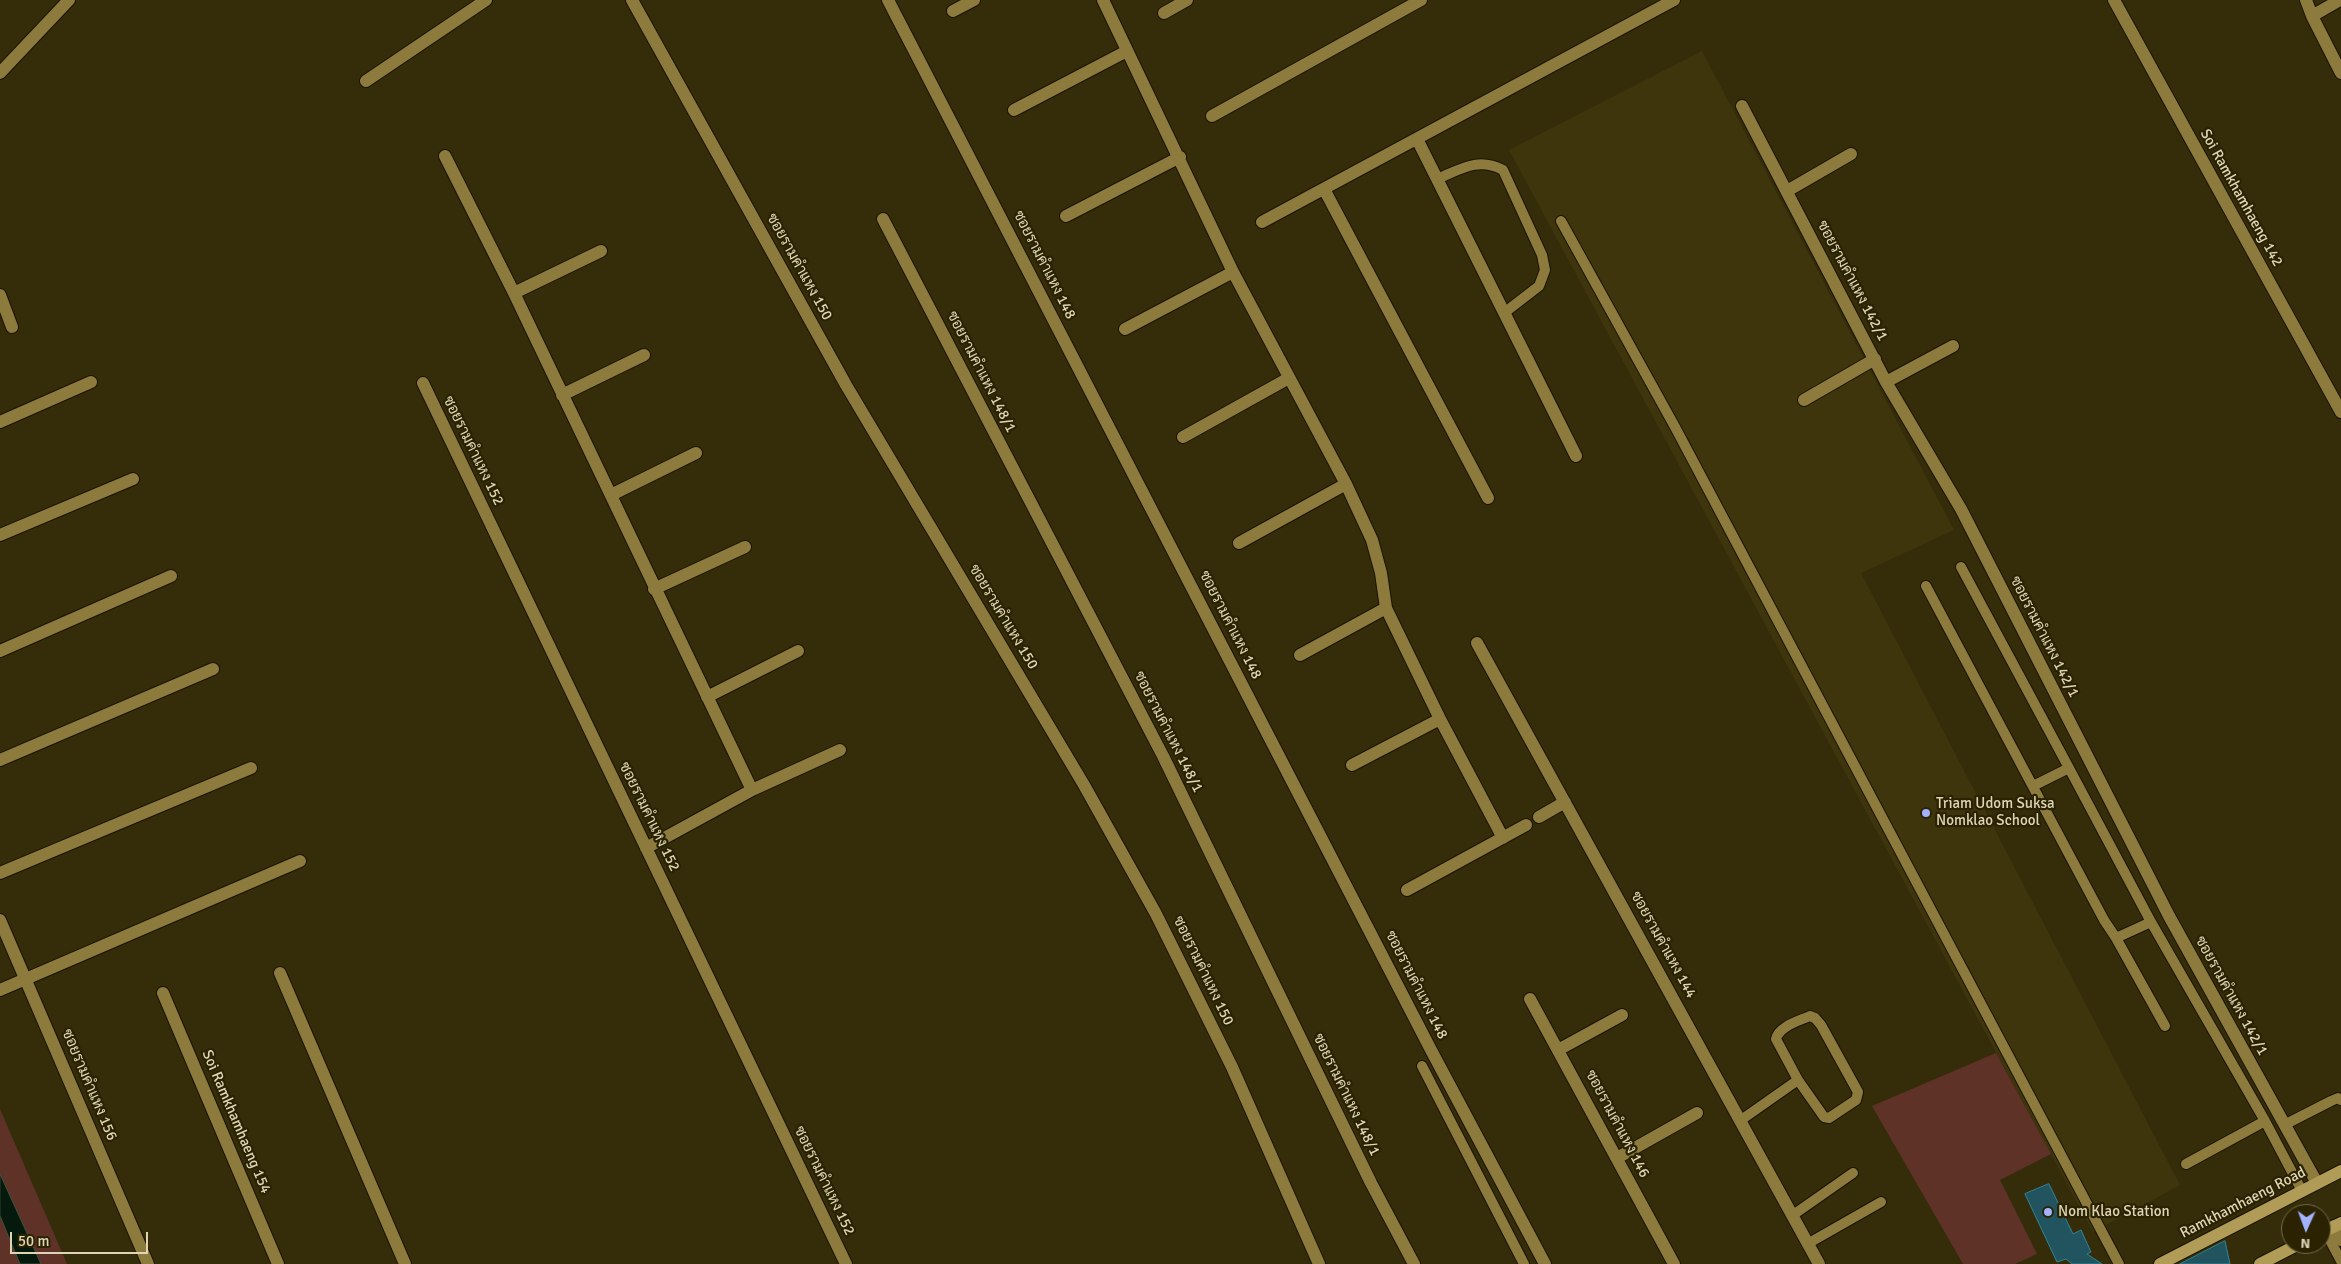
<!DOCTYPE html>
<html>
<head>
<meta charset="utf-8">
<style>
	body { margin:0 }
	#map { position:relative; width:2341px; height:1264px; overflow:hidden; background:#352c0a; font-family:Signika,sans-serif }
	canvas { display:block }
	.north { position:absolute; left:2281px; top:1204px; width:50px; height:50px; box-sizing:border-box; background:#2b2201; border:1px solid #736a49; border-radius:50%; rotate:182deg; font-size:14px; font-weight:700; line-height:20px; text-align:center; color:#ded5b6 }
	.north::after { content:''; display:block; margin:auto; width:18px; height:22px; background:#a2b2fd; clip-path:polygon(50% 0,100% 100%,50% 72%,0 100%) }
	.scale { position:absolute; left:10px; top:1232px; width:138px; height:22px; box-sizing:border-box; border:2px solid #ded5b6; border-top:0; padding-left:6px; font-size:15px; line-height:18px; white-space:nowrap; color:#ded5b6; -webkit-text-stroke:4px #2b2201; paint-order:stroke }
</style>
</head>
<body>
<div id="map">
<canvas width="2341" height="1264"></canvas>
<div class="north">N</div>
<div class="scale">50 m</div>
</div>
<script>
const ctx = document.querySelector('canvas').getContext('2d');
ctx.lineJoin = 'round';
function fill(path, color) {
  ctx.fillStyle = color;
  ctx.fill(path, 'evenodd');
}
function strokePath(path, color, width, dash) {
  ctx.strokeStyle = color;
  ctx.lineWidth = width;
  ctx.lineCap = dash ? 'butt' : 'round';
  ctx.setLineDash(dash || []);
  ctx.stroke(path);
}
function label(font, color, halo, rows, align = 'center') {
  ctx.font = font + ' Signika,Sarabun,sans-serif';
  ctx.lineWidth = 4.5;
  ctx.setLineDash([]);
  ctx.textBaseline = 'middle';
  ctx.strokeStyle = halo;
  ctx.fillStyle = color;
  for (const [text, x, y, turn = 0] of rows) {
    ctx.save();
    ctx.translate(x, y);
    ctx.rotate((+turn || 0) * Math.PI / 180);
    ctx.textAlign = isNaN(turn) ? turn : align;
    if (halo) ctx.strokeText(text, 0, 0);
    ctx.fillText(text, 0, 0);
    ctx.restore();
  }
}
fill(new Path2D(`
	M1702 51 1954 530 1861 573 2180 1185 2093 1232 1509 150Z`), '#3f350d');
fill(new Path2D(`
	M1996 1053 2051 1154 2000 1180 2037 1254 2015 1264H1963L1872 1106Z
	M0 1109 67 1264H41L0 1174Z
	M0 1216 20 1264H0Z`), '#5e3227');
const water = new Path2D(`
	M0 1174 41 1264H20L0 1216Z`);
fill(water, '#05190c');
strokePath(water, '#46513f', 1);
const building = new Path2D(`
	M2049 1184 2073 1234 2081 1230 2091 1252 2087 1254 2102 1264H2072L2066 1259 2057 1262 2025 1194Z
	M2225 1241 2230 1264H2180Z`);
fill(building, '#22545f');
strokePath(building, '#2e8698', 1);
const lane = new Path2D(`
	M1437 179C1461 169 1478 157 1503 170L1542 255 1545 270 1539 286 1504 313
	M1561 221 1675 427 2119 1264
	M1961 567 2069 768
	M1926 586 2104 920 2116 938 2151 922
	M2033 786 2069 768 2151 922 2265 1121 2302 1191
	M2116 938 2165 1026
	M1810 1016 1815 1018 1821 1025 1858 1092 1856 1100 1829 1118 1824 1117 1798 1080 1776 1039C1779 1026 1799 1021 1810 1016Z
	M1422 1066 1524 1264
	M1741 1120 1798 1080
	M2284 1125 2331 1101 2338 1098 2341 1100
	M2186 1164 2265 1121
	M1793 1215 1853 1173
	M2325 1231 2341 1261
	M1809 1243 1881 1202`);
const street = new Path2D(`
	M632 0 846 385 1084 785 1156 914 1232 1067 1319 1264
	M888 0 1431 1050 1545 1264
	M1103 0 1233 272 1346 484 1372 540 1381 573 1386 608 1440 719 1503 838
	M2114 0 2341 412
	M2306 0 2312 16 2341 73
	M953 11 974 0
	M1164 13 1187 0
	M2312 16 2340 0
	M0 73 69 0
	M366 81 486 0
	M1742 106 1886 382 1961 509 2169 916 2317 1183
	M1014 110 1127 51
	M1212 116 1421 0
	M1417 139 1576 456
	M445 156 514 293 752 790
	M1324 189 1488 498
	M1787 191 1851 154
	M1066 216 1180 157
	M883 219 1163 756 1371 1183 1414 1264
	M1262 222 1674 0
	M514 293 601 251
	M0 295 12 327
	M1125 329 1233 272
	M1886 382 1953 346
	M423 383 846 1264
	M562 395 644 355
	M1804 400 1875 359
	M0 422 91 382
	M1183 437 1289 378
	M611 495 696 453
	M0 535 133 479
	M1239 543 1346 484
	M654 589 745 547
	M1477 643 1819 1264
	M0 651 171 576
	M1300 655 1386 608
	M707 697 798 651
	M0 760 213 669
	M1352 765 1440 719
	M1539 817 1565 802
	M646 848 752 790 840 750
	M0 873 251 768
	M1407 890 1526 825
	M0 920 148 1264
	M280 973 405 1264
	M0 990 300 861
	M163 993 278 1264
	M1530 999 1674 1264
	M1558 1050 1622 1015
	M1617 1158 1697 1113
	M2334 1226 2341 1240`);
const primary = new Path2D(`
	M2321 1233 2341 1223
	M2160 1264 2341 1171
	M2260 1264 2299 1244`);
strokePath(lane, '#1a1403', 12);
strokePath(street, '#1a1403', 14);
strokePath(primary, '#1a1403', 14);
strokePath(lane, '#8d7b3d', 10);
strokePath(street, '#8d7b3d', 12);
strokePath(primary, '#b09c56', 12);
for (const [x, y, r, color] of [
	[1926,813,5,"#a2b2fd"],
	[2048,1212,5,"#a2b2fd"]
]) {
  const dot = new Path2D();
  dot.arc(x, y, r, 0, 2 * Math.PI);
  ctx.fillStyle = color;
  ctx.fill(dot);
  strokePath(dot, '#2b2201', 2);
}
label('15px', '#ded5b6', '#2b2201', [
	["Soi Ramkhamhaeng 142",2241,198,61],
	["ซอยรามคำแหง 148",1044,265,63],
	["ซอยรามคำแหง 150",799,267,61],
	["ซอยรามคำแหง 142/1",1852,281,62],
	["ซอยรามคำแหง 148/1",981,372,63],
	["ซอยรามคำแหง 152",473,451,64],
	["ซอยรามคำแหง 150",1003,617,59],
	["ซอยรามคำแหง 148",1230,625,63],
	["ซอยรามคำแหง 142/1",2044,637,63],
	["ซอยรามคำแหง 148/1",1168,732,63],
	["ซอยรามคำแหง 152",649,817,64],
	["ซอยรามคำแหง 144",1663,945,61],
	["ซอยรามคำแหง 150",1203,971,64],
	["ซอยรามคำแหง 148",1416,985,63],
	["ซอยรามคำแหง 142/1",2231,996,61],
	["ซอยรามคำแหง 156",89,1085,67],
	["ซอยรามคำแหง 148/1",1346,1095,64],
	["Soi Ramkhamhaeng 154",236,1122,67],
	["ซอยรามคำแหง 146",1617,1124,62],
	["ซอยรามคำแหง 152",824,1181,64],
	["Ramkhamhaeng Road",2243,1203,-27]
]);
label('15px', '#ded5b6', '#2b2201', [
	["Triam Udom Suksa",1936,804],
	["Nomklao School",1936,821],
	["Nom Klao Station",2058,1212]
], 'left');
</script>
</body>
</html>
